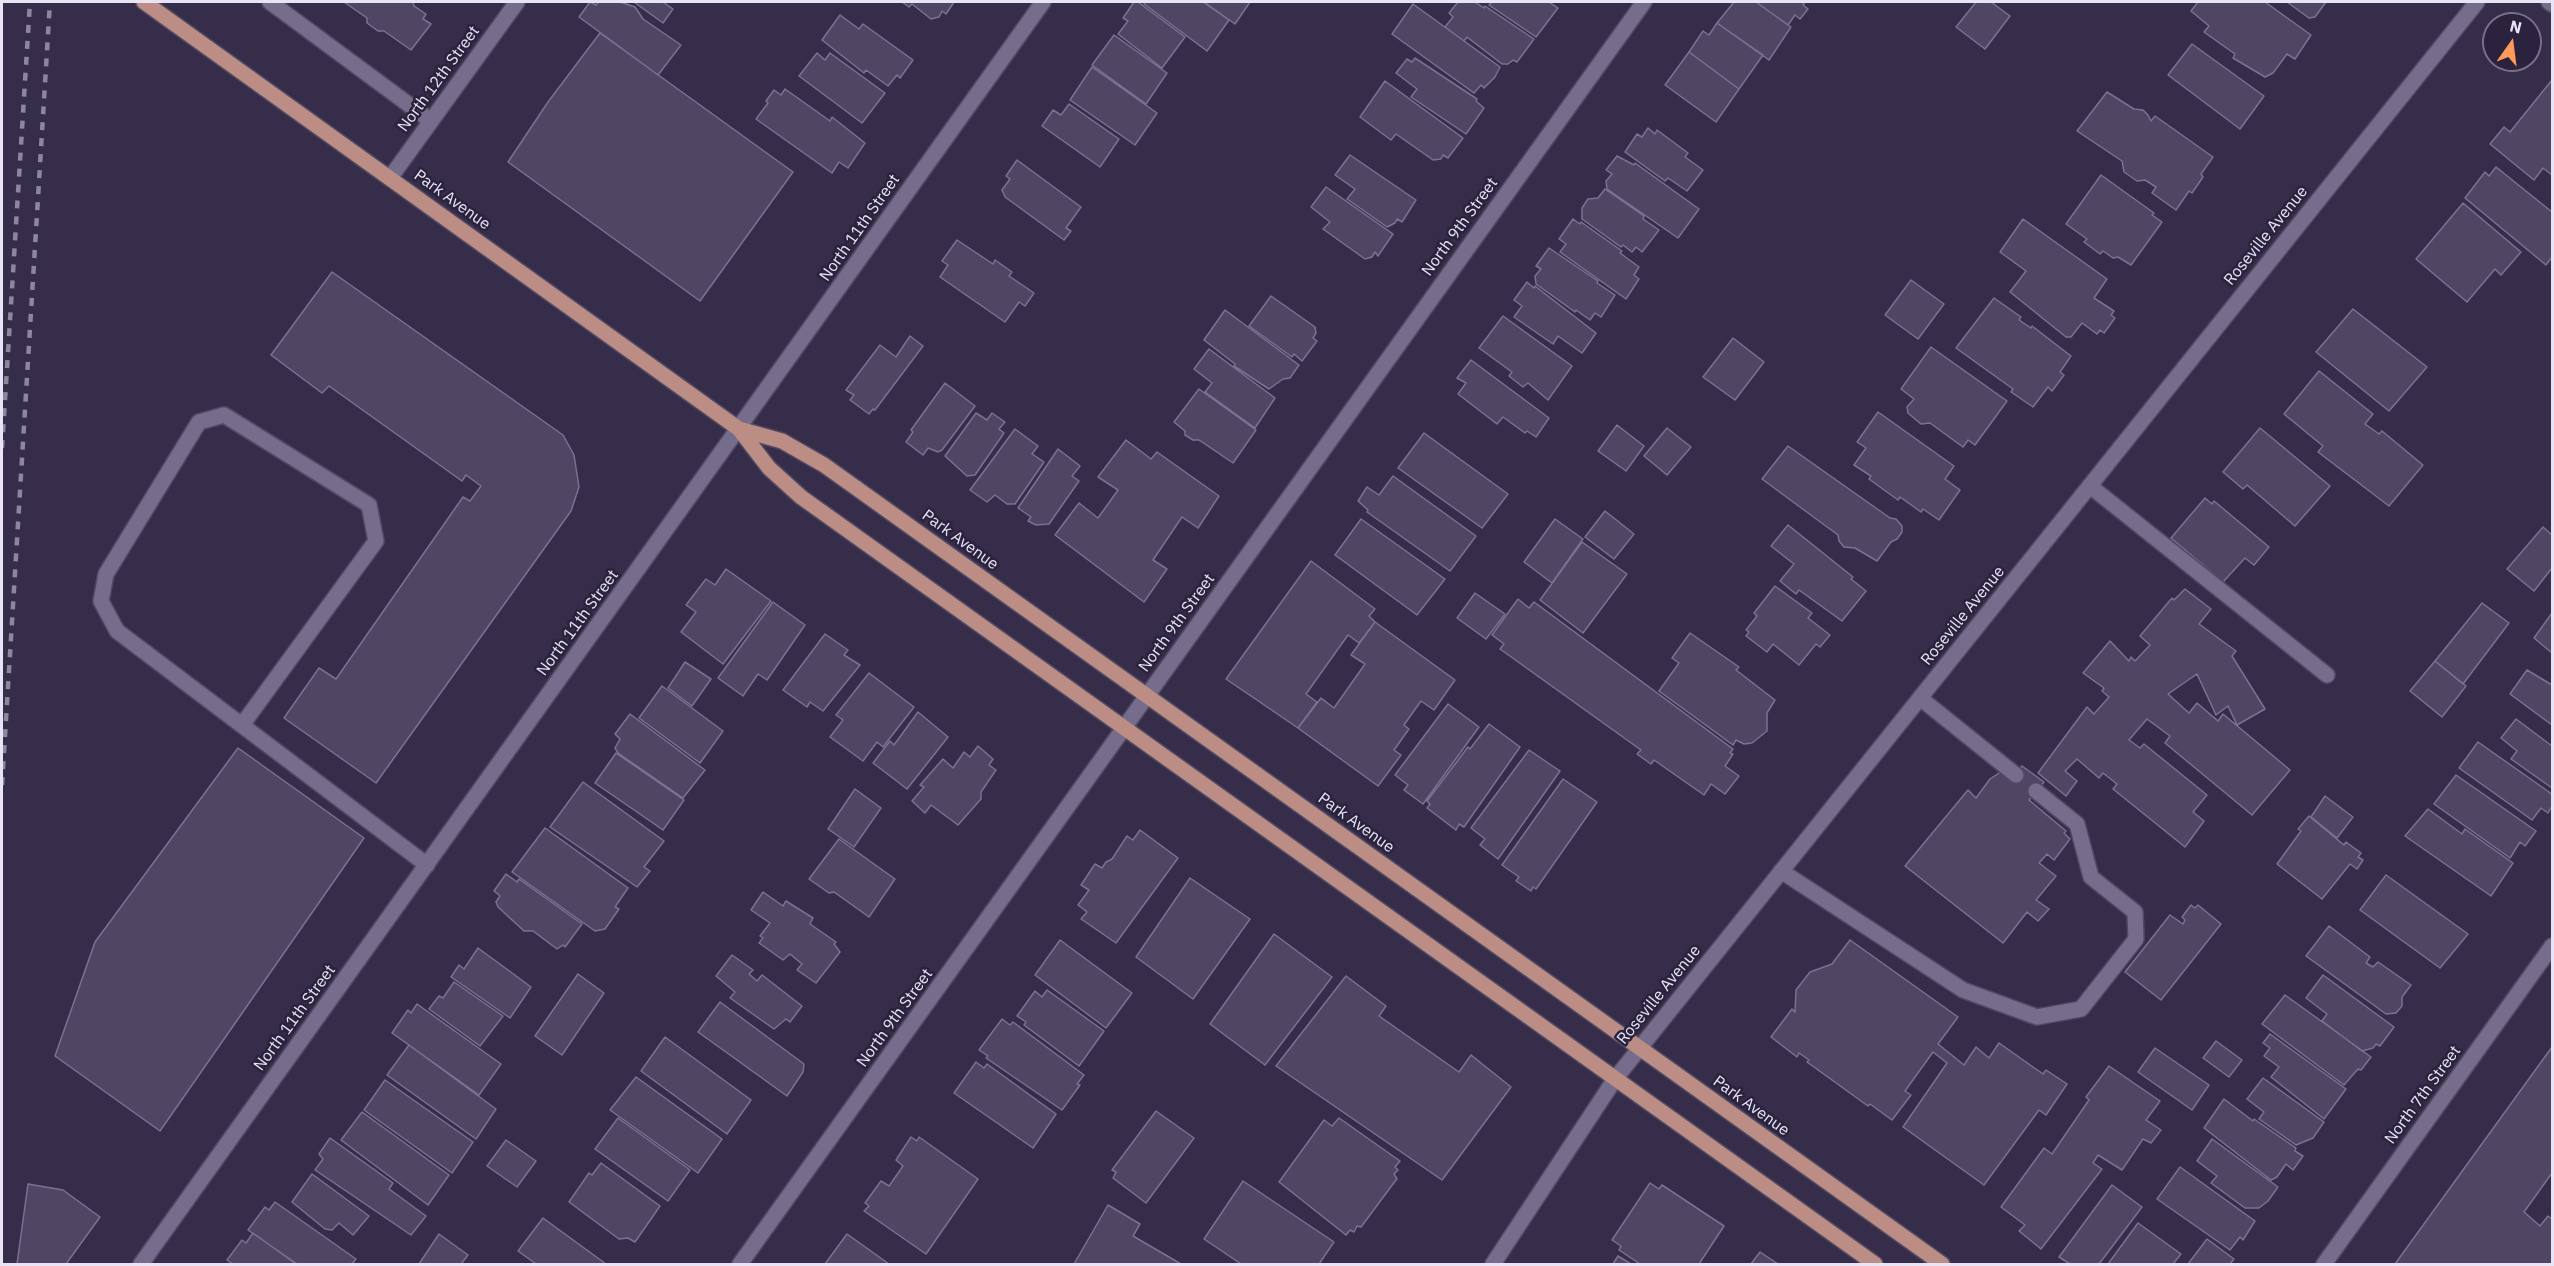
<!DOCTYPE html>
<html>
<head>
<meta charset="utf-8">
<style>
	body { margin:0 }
	#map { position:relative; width:2554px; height:1266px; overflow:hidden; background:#352d49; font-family:"IBM Plex Sans",sans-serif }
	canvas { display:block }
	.frame { position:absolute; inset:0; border:3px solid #e8e4f6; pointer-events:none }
	.north { position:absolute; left:2482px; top:12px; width:60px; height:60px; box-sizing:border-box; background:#2b233e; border:2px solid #777088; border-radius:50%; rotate:14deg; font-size:16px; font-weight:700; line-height:24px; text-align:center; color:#e8e4f6 }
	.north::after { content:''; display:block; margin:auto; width:21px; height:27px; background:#ff9b5a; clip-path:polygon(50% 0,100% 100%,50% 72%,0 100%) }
</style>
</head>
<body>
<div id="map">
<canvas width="2554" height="1266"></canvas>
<div class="frame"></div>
<div class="north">N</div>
</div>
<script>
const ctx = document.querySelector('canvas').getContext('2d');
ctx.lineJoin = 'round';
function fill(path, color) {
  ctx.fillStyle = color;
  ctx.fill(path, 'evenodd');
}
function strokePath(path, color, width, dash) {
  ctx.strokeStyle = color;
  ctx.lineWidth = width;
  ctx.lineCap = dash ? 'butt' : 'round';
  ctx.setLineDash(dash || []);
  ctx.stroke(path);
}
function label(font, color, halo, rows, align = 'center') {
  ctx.font = font + ' "IBM Plex Sans",sans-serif';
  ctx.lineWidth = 5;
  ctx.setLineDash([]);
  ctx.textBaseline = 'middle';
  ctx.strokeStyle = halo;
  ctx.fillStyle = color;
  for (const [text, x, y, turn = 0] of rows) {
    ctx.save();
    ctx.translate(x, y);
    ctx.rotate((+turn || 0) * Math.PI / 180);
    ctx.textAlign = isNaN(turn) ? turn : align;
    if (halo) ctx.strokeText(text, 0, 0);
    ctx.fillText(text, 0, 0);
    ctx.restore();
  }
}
const building = new Path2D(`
	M344 2H413L414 6 426 14 423 19 431 24 411 50 384 31H378L367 23V18Z
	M590 2 596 5 599 2H620L635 7 643 19 681 45 658 75 579 17Z
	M634 2H663L673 9 663 23Z
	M902 2H954L946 14 942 11 939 17 931 19 912 4 909 7Z
	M1134 2H1138L1185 37 1162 68 1118 34 1128 21 1123 18Z
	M1146 2H1203L1229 20 1207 51 1144 4Z
	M1204 2H1250L1235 24Z
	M1458 2H1475L1484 8 1485 6 1534 39 1517 62 1513 60 1508 64H1502L1467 37 1464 41 1445 27 1453 17 1449 13Z
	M1492 2H1549L1558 8 1536 37 1489 5Z
	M1734 2H1756L1791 27 1769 60 1717 23Z
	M1756 2H1805L1803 5 1808 9 1800 19 1795 15 1788 25Z
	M1976 2H1991L2010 16 1985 49 1956 27Z
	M2198 2H2265L2311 35 2295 59 2287 54 2273 73 2265 77 2233 58 2235 54 2204 32 2209 26 2191 11Z
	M2287 2H2326L2315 17 2309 18Z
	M1413 4 1500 67 1495 77 1484 88 1481 85 1474 93 1392 34Z
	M840 15 859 29 863 24 913 60 900 78 897 75 888 86 866 70 864 73 822 40Z
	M1717 23 1763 55 1739 89 1689 52 1703 31 1709 35Z
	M600 33 793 172 700 301 508 162 548 102Z
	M1114 35 1167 73 1146 104 1092 65Z
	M2192 44 2264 96 2240 129 2168 75Z
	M1689 52 1739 89 1716 122 1665 85Z
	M817 53 825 60 830 53 885 93 862 123 799 76Z
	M1415 58 1477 99 1476 101 1484 108 1466 134 1411 97 1417 89 1396 73 1407 59 1412 62Z
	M1092 67 1157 113 1135 145 1070 100Z
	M2552 80V175L2543 168 2534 180 2490 144 2504 127 2510 132Z
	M1385 81 1463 138 1448 158 1443 155 1441 159 1433 160 1396 134 1391 140 1360 117Z
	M785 89 830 121 832 117 865 143 848 168 839 162 832 173 756 119 768 103 766 101 774 90 781 95Z
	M2107 92 2134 109 2143 110 2148 115 2151 121 2155 116 2213 157 2201 174 2203 177 2192 193 2189 191 2176 210 2152 193 2156 187 2145 180 2137 181 2124 172 2122 161 2077 131Z
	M1069 104 1119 139 1100 167 1042 126 1053 110 1061 115Z
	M1648 128 1655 134 1657 130 1688 153 1685 157 1703 170 1687 191 1668 178 1665 181 1625 152 1637 134 1642 137Z
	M1350 155 1416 200 1402 222 1397 219 1395 223 1387 227 1347 199 1355 189 1335 175Z
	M1617 156 1634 165 1635 163 1699 209 1678 238 1607 189 1606 181 1612 174 1606 170Z
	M1017 160 1081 207 1066 228 1071 231 1064 240 1005 197 1002 190 1010 179 1006 176Z
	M2496 167 2552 212V257L2546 265 2465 198 2485 172 2489 176Z
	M2101 175 2154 213 2152 215 2162 222 2131 265 2118 257 2113 258 2103 251 2100 254 2084 242 2087 239 2066 224Z
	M1326 187 1393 234 1378 256 1375 252 1372 257 1365 259 1323 229 1330 222 1311 207Z
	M1605 189 1644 216 1643 219 1659 230 1642 252 1636 247 1632 252 1623 245 1621 247 1582 219V208L1588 199 1598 198Z
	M2463 203 2521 252 2501 275 2495 269 2467 302 2416 259Z
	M1573 219 1580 224 1581 222 1622 251 1620 253 1639 267 1634 275 1639 279 1626 299 1560 252 1566 244 1559 239Z
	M2023 219 2107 279 2094 298 2114 311 2111 315 2115 318 2104 333 2100 330 2097 334 2082 323 2071 337H2066L2010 292 2026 271 2000 252Z
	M957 240 993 264 995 260 1012 272 1009 276 1034 293 1025 306 1019 302 1005 322 940 277 948 265 942 261Z
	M1549 248 1598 281 1597 283 1615 295 1601 317 1595 313 1590 320 1576 310 1575 312 1536 284 1535 276 1541 269 1536 266Z
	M332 272 563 435 574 455 579 487 571 511 376 783 284 718 319 668 336 679 463 497 470 501 481 486 466 475 462 481 329 386 322 393 271 355Z
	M1911 280 1944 304 1918 339 1885 315Z
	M1527 282 1534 288 1535 286 1596 333 1582 353 1558 336 1553 344 1514 317 1522 306 1514 300Z
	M1271 296 1315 327 1316 333 1313 338 1317 341 1302 361 1294 354 1292 357 1249 326Z
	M1994 298 2021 317 2019 320 2031 328 2032 326 2071 356 2060 372 2064 375 2052 391 2048 387 2033 407 2011 392 2013 389 1956 348Z
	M2353 309 2427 367 2389 411 2316 352Z
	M1225 310 1299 365 1290 378 1283 379 1269 389 1234 366 1235 364 1204 340Z
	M1503 316 1572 366 1548 400 1528 383 1523 387 1509 376 1512 372 1479 348Z
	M910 336 923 346 875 410 873 409 869 414 850 400 854 395 846 390 880 345 896 357Z
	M1733 338 1764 362 1735 400 1703 377Z
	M1931 347 2007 401 1975 445 1968 440 1963 447 1930 423 1921 424 1908 413 1907 407 1914 399 1901 389Z
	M1209 349 1275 398 1255 428 1205 392 1212 383 1194 369Z
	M1471 360 1549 418 1536 437 1527 431 1525 433 1503 417 1497 424 1458 394 1466 383 1457 378Z
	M2319 371 2373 414 2365 424 2379 434 2382 431 2423 465 2389 506 2318 452 2323 446 2284 414Z
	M945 383 975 406 942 450 938 452 928 448 923 455 906 442 913 432 911 430Z
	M1199 389 1256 430 1233 463 1199 440H1193L1185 435V431L1174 422Z
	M1878 412 1954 466 1945 479 1960 490 1939 520 1923 509 1921 512 1900 497 1898 500 1869 479 1871 476 1854 465 1866 448 1857 442Z
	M976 413 987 420 992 413 1005 422 999 429 1004 433 975 475 967 476 945 456Z
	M1617 425 1644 446 1626 471 1598 451Z
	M1667 428 1691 447 1667 475 1644 456Z
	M2260 428 2330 486 2295 526 2247 485 2243 489 2223 472Z
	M1015 429 1038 446 1032 454 1044 462 1015 504H1007L995 495 987 502 970 490Z
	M1424 433 1508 494 1482 528 1398 468Z
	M1126 440 1151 459 1157 452 1219 496 1198 528 1182 517 1153 560 1167 569 1144 602 1055 535 1079 503 1098 518 1118 490 1098 477Z
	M1788 446 1890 518 1896 519 1902 526V532L1897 539 1891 542 1877 561 1855 548 1844 547 1839 541 1838 535 1762 479Z
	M1058 449 1080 466 1072 476 1079 481 1049 524 1036 525 1028 521 1031 517 1018 508Z
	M1393 476 1476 536 1450 571 1367 512 1368 510 1358 501 1367 487 1379 495Z
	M2205 498 2212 504 2214 501 2269 547 2254 565 2245 558 2223 582 2171 538Z
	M1605 511 1634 534 1614 559 1585 537Z
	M1361 519 1445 579 1417 615 1335 555Z
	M1555 519 1583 539 1552 583 1524 562Z
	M1788 525 1853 577 1851 579 1866 591 1842 621 1799 590 1796 594 1780 581 1794 564 1771 546Z
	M2543 527 2552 535V568L2534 591 2507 569Z
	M1582 542 1627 574 1583 633 1540 600Z
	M1311 561 1375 609 1369 616 1375 622 1359 643 1348 635 1306 694 1317 702 1298 728 1226 679Z
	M726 569 771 601 723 664 681 632 696 612 686 605 706 579 715 585Z
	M1775 586 1812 613 1808 618 1830 635 1820 647 1816 644 1799 665 1773 644 1767 652 1746 636 1749 632 1746 630 1757 616 1754 613Z
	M2185 589 2211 609 2199 624 2236 651 2232 656 2265 709 2237 725 2228 706 2216 715 2197 674 2168 694 2189 713 2197 703 2218 721 2223 714 2290 770 2252 815 2165 743 2170 736 2147 719 2129 740 2140 748 2144 744 2207 795 2193 812 2204 821 2185 847 2113 789 2117 784 2103 773 2099 778 2077 759 2065 771 2077 781 2066 796 2038 773 2087 707 2094 714 2109 697 2102 691 2104 688 2083 673 2110 641 2129 661 2131 657 2135 661 2150 645 2140 636 2172 598 2174 600Z
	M1475 593 1505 614 1486 639 1457 618Z
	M1518 599 1529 608 1534 602 1733 749 1730 753 1733 754 1725 766 1739 776 1725 794 1711 784 1704 795 1654 760 1651 764 1637 754 1641 750 1500 649 1504 644 1492 635Z
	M773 602 805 625 767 680 758 674 743 696 718 678Z
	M2482 603 2509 623 2463 684 2435 661Z
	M2552 613V653L2534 638Z
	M1375 622 1455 680 1434 710 1421 701 1404 725 1409 729 1394 750 1401 755 1378 786 1298 728 1321 698 1334 708 1365 664 1351 655Z
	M1690 633 1739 667 1736 670 1775 700 1767 713V731L1752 743 1744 744 1736 740 1733 745 1659 691 1679 663 1672 658Z
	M825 634 848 650 844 655 860 665 823 711 810 702 807 707 783 690Z
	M2435 661 2466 686 2442 717 2410 691Z
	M685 662 711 679 692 706 668 688Z
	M2527 670 2552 685V725L2510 694Z
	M869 673 914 707 883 747 877 742 863 761 830 737 843 720 836 715Z
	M662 686 723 731 700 763 639 718Z
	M1448 704 1479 727 1423 804 1404 790 1408 785 1395 775Z
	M918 712 948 737 907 789 873 763 890 741 894 745Z
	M630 714 705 770 683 798 618 753 615 748 620 739 615 734Z
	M2516 719 2552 746V788L2511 759 2517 751 2501 738Z
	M1489 724 1520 747 1464 827 1459 824 1456 830 1427 808 1430 804 1427 801 1468 747 1470 749Z
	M2478 742 2549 792 2552 795V806L2548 813 2541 808 2532 820 2459 768Z
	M978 746 993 759 989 765 996 770 981 792V799L958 825 931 805 925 813 912 801 924 787 920 785 943 759 953 768 964 752 970 757Z
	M238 748 364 838 160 1131 55 1056 95 942Z
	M1529 750 1560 771 1498 859 1480 845 1485 839 1471 828Z
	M616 753 684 800 663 830 595 783Z
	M2022 766 2044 782 2029 800 2066 831 2064 833 2070 839 2054 860 2047 854 2039 863 2056 876 2036 900 2049 909 2038 921 2027 912 2003 943 1905 866 1968 790 1976 798 1990 779 2002 771 2012 779Z
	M2456 775 2536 831 2525 846 2520 842 2510 858 2434 804Z
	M1563 779 1597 802 1536 889 1533 887 1531 891 1516 881 1519 877 1502 865Z
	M583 782 664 841 644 867 650 871 637 887 550 827Z
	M855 789 881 808 854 847 828 829Z
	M2325 796 2353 817 2337 838 2311 817Z
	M2428 809 2462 834 2465 829 2513 863 2491 896 2405 836Z
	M2309 816 2344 845 2346 842 2361 853 2358 857 2363 860 2357 869 2350 864 2322 899 2277 864 2301 831 2298 829Z
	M545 828 628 888 615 907 619 909 605 929 595 931 512 872Z
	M1140 830 1178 858 1116 943 1081 919 1087 912 1078 905 1089 890 1081 885 1095 864 1102 868 1106 862 1112 859 1127 836 1133 840Z
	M839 839 895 879 869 917 834 892 829 893 809 879Z
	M506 874 517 882 519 879 582 924 565 947 563 945 557 949 533 931H524L498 907 496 902 500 896 494 891Z
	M2386 875 2468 934 2440 968 2360 910Z
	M1190 878 1250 919 1193 999 1136 957Z
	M763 892 783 906 786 901 813 918 810 924 836 942 834 944 840 952 816 983 797 970 802 964 790 954 783 960 759 943 763 938 760 936 770 923 751 910Z
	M2191 905 2195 908 2198 905 2221 924 2161 1000 2125 972 2170 915 2183 924 2185 920 2182 917Z
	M2329 926 2370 957 2366 963 2373 967 2378 962 2411 985 2402 997V1006L2396 1013 2386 1014 2306 956Z
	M1274 934 1332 977 1265 1065 1210 1024Z
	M1060 940 1132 993 1106 1028 1035 975Z
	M1850 940 1958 1017 1938 1044 1964 1065 1976 1047 1989 1058 1999 1043 2043 1074 2046 1070 2067 1084 2046 1115 2039 1110 1984 1185 1903 1127 1947 1063 1933 1052 1905 1091 1911 1095 1892 1120 1870 1104 1868 1106 1807 1062 1809 1060 1799 1053 1797 1057 1771 1037 1792 1009 1795 1012 1796 990 1810 972 1832 964Z
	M478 948 531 987 510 1018 451 977 459 965 464 969Z
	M732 955 753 970 749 974 757 981 762 975 802 1006 790 1022 786 1019 774 1029 730 998 735 992 716 976Z
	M578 974 604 993 562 1055 535 1036Z
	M2323 975 2394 1027 2380 1046 2376 1044 2373 1048 2362 1051 2322 1021 2327 1014 2306 998Z
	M1346 976 1386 1006 1379 1016 1459 1072 1471 1055 1511 1087 1442 1180 1276 1066Z
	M454 982 503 1016 480 1046 429 1009 439 996 443 998Z
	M1047 990 1104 1031 1079 1066 1024 1025 1026 1022 1017 1016 1035 991 1042 997Z
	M2285 995 2371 1057 2361 1070 2358 1069 2344 1085 2262 1024Z
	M720 1002 804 1064 803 1072 787 1096 698 1032Z
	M417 1004 501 1064 479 1095 392 1033 408 1010 411 1013Z
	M1002 1019 1010 1025 1013 1022 1084 1075 1077 1084 1080 1085 1062 1110 986 1058 988 1056 979 1050Z
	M2270 1034 2346 1089 2324 1119 2271 1077 2279 1067 2264 1056 2270 1048 2263 1043Z
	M665 1037 751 1100 727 1134 641 1071Z
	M2216 1041 2242 1060 2229 1077 2203 1058Z
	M409 1045 496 1109 476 1139 387 1075Z
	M2552 1047V1173L2524 1212 2540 1226 2548 1216 2552 1219V1264H2395Z
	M2155 1048 2209 1085 2192 1110 2138 1072Z
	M976 1062 984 1068 987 1064 1056 1114 1033 1148 954 1093Z
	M2109 1066 2160 1101 2146 1120 2161 1130 2151 1143 2143 1139 2122 1170 2098 1155 2093 1163 2102 1169 2041 1249 2019 1231 2025 1225 2001 1207 2044 1148 2052 1154 2089 1100 2086 1097Z
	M636 1077 722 1139 698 1173 610 1110Z
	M2263 1078 2324 1122 2313 1138 2296 1145 2259 1119 2264 1112 2247 1099Z
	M385 1080 473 1142 452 1173 364 1110Z
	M2224 1099 2253 1121 2254 1119 2296 1148 2295 1151 2303 1156 2293 1170 2286 1164 2277 1177 2271 1180 2204 1128Z
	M1156 1111 1194 1138 1146 1203 1113 1178 1116 1172 1112 1170Z
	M362 1112 449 1175 428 1205 341 1140Z
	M618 1118 690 1170 668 1201 595 1149Z
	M1339 1118 1400 1161 1395 1167 1398 1170 1394 1174 1397 1179 1393 1184 1361 1227 1357 1226 1354 1232 1350 1230 1346 1235 1279 1182 1324 1120 1332 1126Z
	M911 1137 917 1141 919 1137 978 1179 926 1254 864 1211 869 1206 865 1203 881 1181 889 1186 903 1166 896 1160Z
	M330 1138 393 1183 389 1189 426 1216 411 1235 315 1170 323 1159 319 1154Z
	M2212 1139 2278 1187 2268 1201 2259 1208H2245L2211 1183 2217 1176 2197 1161Z
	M506 1140 536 1161 517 1187 487 1166Z
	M601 1163 660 1206 635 1242 628 1238 619 1239 569 1202 589 1173 592 1175Z
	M2180 1167 2255 1221 2243 1240 2240 1237 2230 1250 2157 1199Z
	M312 1174 369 1216 353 1235 339 1223 332 1230 325 1229 292 1202Z
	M1243 1181 1334 1242 1319 1264H1241L1204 1239Z
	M1650 1183 1659 1189 1662 1185 1724 1226 1699 1264H1640L1619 1250 1621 1246 1612 1240Z
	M28 1184 63 1190 100 1217 66 1264H17Z
	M2112 1185 2142 1207 2099 1264H2070L2059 1257Z
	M275 1202 356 1259 352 1264H297L248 1230 265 1207 269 1210Z
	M1108 1205 1140 1224 1133 1236 1181 1264H1074Z
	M543 1218 606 1264H536L518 1251Z
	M2138 1223 2181 1254 2173 1264H2108Z
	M253 1233 296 1264H233L227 1260 242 1240 246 1243Z
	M439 1234 468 1255 461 1264H419Z
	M847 1234 889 1264H825Z
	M2207 1239 2234 1259 2230 1264H2188Z
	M1760 1252 1778 1264H1751Z
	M1618 1256 1631 1264H1613Z`);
fill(building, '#4f4664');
strokePath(building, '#7b7292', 1.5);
const service = new Path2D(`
	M2090 486 2327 675
	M1920 698 2016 775
	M242 725 376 541 369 505 224 415 199 422 106 574 101 601 117 631 427 865
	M1781 871 1963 990 2037 1017 2081 1009 2136 939 2135 912 2091 877 2077 824 2036 791`);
const minor = new Path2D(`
	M270 2 431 121
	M2549 2 2552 4
	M390 178 517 2
	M141 1264 1043 2
	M740 1264 1644 2
	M1493 1264 1615 1079
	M2324 1264 2552 946`);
const tertiary = new Path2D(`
	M1615 1079 2477 2`);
const primary = new Path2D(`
	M144 2 739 429 769 468 801 497 1875 1264
	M739 429 782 441 824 465 1942 1264`);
strokePath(service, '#524a62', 18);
strokePath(minor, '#524a62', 18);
strokePath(tertiary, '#524a62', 18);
strokePath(primary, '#524a62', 18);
strokePath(service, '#766d8d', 15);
strokePath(minor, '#766d8d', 15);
strokePath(tertiary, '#766d8d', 15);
strokePath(primary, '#bc8d84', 15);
strokePath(new Path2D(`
	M2 448 30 2
	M2 785 50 2`), '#8d879e', 4.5, [8, 8]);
label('16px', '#e8e4f6', '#2b233e', [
	["North 12th Street",439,79,-54],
	["Park Avenue",452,200,36],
	["North 9th Street",1460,227,-54],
	["North 11th Street",860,228,-55],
	["Roseville Avenue",2266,236,-51],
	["Park Avenue",960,540,36],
	["Roseville Avenue",1963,616,-51],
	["North 11th Street",578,623,-54],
	["North 9th Street",1177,623,-54],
	["Park Avenue",1356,823,36],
	["Roseville Avenue",1659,995,-51],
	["North 11th Street",295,1018,-54],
	["North 9th Street",895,1018,-54],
	["North 7th Street",2423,1095,-54],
	["Park Avenue",1751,1106,36]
]);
</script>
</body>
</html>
